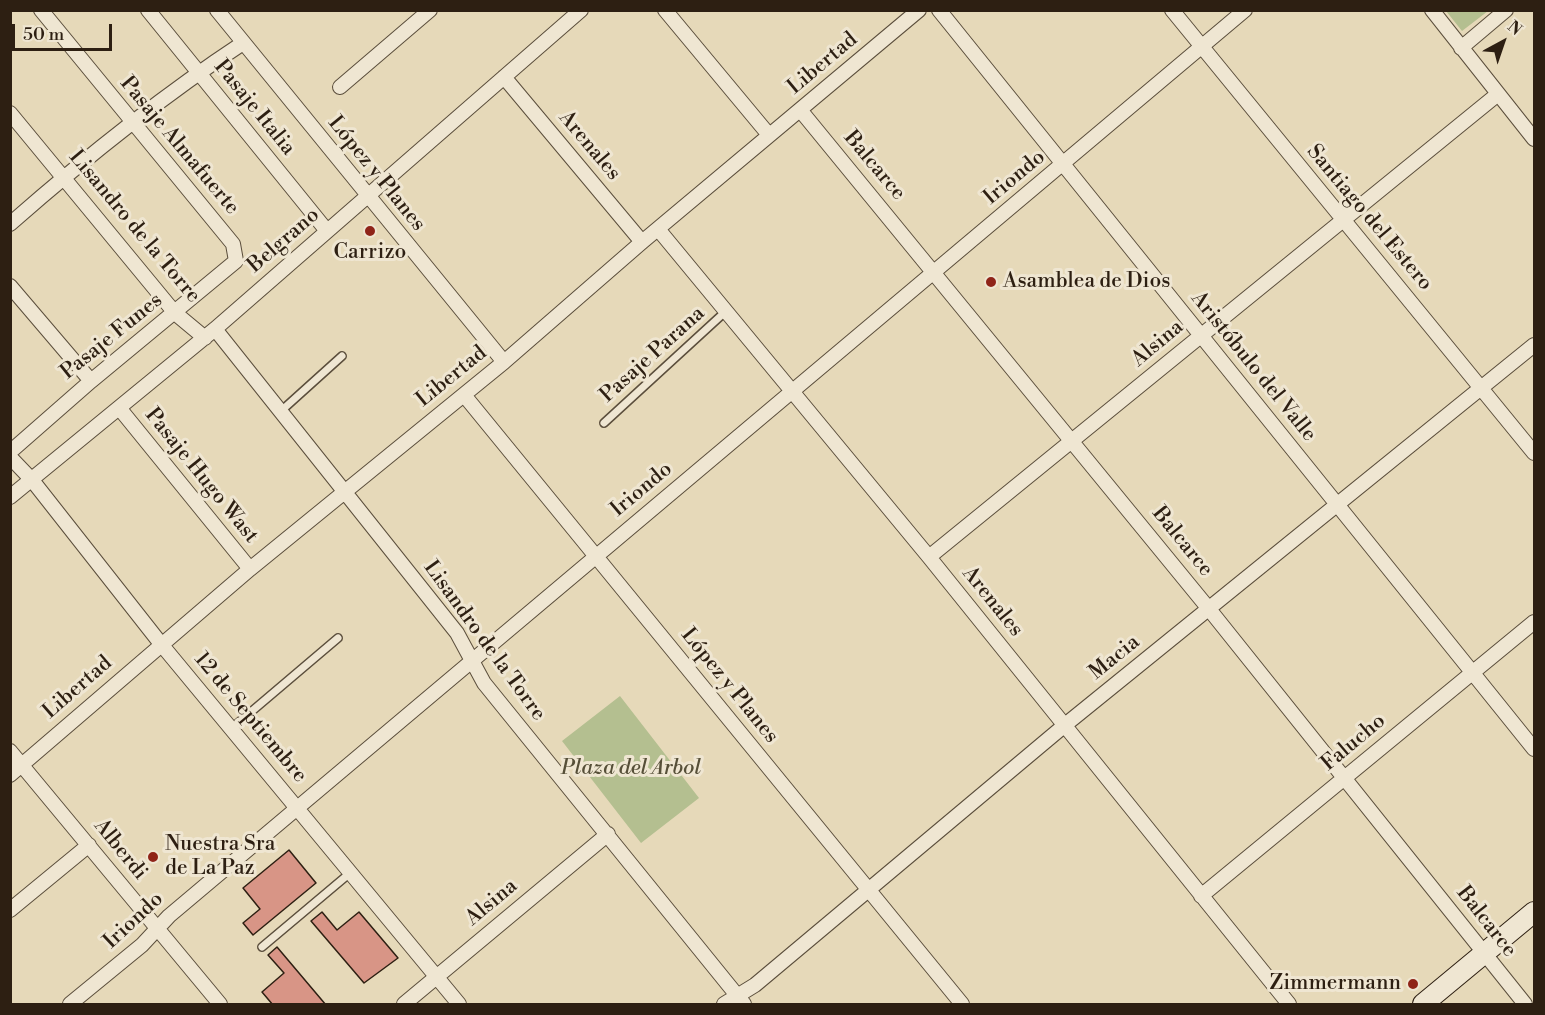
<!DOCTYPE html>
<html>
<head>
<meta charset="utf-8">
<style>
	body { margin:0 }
	#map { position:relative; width:1545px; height:1015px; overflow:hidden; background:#e6d9b9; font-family:"Libre Bodoni",serif }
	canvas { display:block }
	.frame { position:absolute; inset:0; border:12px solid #2d1f12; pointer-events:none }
	.north { position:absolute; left:1473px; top:12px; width:60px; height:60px; -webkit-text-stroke:4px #efe6d2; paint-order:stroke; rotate:40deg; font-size:16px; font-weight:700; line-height:24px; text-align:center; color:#2d1f12 }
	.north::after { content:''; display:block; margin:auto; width:21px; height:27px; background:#2d1f12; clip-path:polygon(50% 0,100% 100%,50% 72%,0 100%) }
	.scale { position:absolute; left:12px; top:24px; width:100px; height:27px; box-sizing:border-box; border:3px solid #2d1f12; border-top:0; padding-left:8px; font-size:18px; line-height:21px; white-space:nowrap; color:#2d1f12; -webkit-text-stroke:4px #efe6d2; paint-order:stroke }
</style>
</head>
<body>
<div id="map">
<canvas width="1545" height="1015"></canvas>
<div class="frame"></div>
<div class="north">N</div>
<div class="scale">50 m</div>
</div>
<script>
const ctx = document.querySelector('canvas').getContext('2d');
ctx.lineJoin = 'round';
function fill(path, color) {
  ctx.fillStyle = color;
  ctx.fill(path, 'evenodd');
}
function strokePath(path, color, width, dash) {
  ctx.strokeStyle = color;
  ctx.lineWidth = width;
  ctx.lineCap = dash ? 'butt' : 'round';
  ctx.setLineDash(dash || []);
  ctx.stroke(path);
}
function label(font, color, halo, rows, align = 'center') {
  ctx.font = font + ' "Libre Bodoni",serif';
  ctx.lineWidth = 6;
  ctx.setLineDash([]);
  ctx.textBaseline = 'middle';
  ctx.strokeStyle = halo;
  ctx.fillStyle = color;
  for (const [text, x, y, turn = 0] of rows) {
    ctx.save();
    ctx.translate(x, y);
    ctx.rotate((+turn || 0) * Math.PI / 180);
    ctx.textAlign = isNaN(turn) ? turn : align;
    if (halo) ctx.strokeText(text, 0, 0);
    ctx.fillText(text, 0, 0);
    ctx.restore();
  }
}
fill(new Path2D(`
	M1446 11H1488L1462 31Z
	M620 696 699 798 641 843 562 741Z`), '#b4bf90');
const building = new Path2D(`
	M289 850 316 883 253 935 243 923 260 909 243 888Z
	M322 912 337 930 359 912 398 958 364 983 311 921Z
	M277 947 326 1005H273L262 992 284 973 268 955Z`);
fill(building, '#d89586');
strokePath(building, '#2d1f12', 1.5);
const lane = new Path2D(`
	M281 411 342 356
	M604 423 725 312
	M232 728 338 638
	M262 947 350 873`);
const street = new Path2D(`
	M148 10 327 231
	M217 10 504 362
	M665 10 769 135
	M939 10 1534 749
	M1172 10 1534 453
	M1432 10 1534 139
	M1461 48 1506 10
	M504 77 642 242
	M340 87 430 10
	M801 111 1209 609 1525 1004
	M10 113 175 313 205 338
	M10 224C84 159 161 97 243 43
	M658 229 929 557 1289 1004
	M10 286 91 381
	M215 329 457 633 484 683 744 1004
	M464 395 962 1004
	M120 409 250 569
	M10 452 91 381 236 261 233 244 41 10
	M10 457 32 480 161 644 459 1004
	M10 497 215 329 581 10
	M929 557 1498 94
	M10 751 220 1004
	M10 775 250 569 504 362 642 242 919 10
	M1201 896 1534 622
	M10 910 89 845
	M70 1004 142 945 169 916 1245 10
	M404 1004 608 834
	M724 1004 755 985 1065 725 1534 345`);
const secondary = new Path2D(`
	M1423 1004 1534 912`);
strokePath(lane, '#5b4e3c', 10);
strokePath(street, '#5b4e3c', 16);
strokePath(secondary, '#2d1f12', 22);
strokePath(lane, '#efe6d2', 7);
strokePath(street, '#efe6d2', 14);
strokePath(secondary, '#efe6d2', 20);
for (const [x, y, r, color] of [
	[370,231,6,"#8f2418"],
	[991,282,6,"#8f2418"],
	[153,857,6,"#8f2418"],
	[1413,984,6,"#8f2418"]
]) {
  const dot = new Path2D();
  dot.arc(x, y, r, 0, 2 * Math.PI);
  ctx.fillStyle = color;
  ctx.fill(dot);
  strokePath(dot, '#efe6d2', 2);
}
label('21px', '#2d1f12', '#efe6d2', [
	["Libertad",823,64,-40],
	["Pasaje Italia",254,108,51],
	["Pasaje Almafuerte",179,146,50],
	["Arenales",589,146,50],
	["Balcarce",874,166,50],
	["López y Planes",376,174,51],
	["Iriondo",1015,178,-40],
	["Santiago del Estero",1369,218,50],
	["Lisandro de la Torre",134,227,50],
	["Belgrano",284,241,-41],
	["Pasaje Funes",112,337,-39],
	["Alsina",1158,344,-40],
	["Pasaje Parana",653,355,-42],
	["Aristóbulo del Valle",1253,367,51],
	["Libertad",452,377,-39],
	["Pasaje Hugo Wast",201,476,51],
	["Iriondo",642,490,-40],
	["Balcarce",1182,542,51],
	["Arenales",992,602,51],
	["Lisandro de la Torre",484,641,54],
	["Macia",1115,658,-39],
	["López y Planes",729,686,51],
	["Libertad",78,688,-41],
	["12 de Septiembre",250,718,50],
	["Falucho",1354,743,-40],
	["Alberdi",120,850,51],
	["Alsina",492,903,-40],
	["Iriondo",134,921,-43],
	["Balcarce",1486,922,52]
]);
label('21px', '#2d1f12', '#efe6d2', [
	["Carrizo",370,253,"center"],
	["Asamblea de Dios",1003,282],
	["Nuestra Sra",165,845],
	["de La Paz",165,869],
	["Zimmermann",1401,984,"right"]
], 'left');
label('italic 21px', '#564f38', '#efe6d2', [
	["Plaza del Arbol",631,769]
]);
</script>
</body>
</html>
